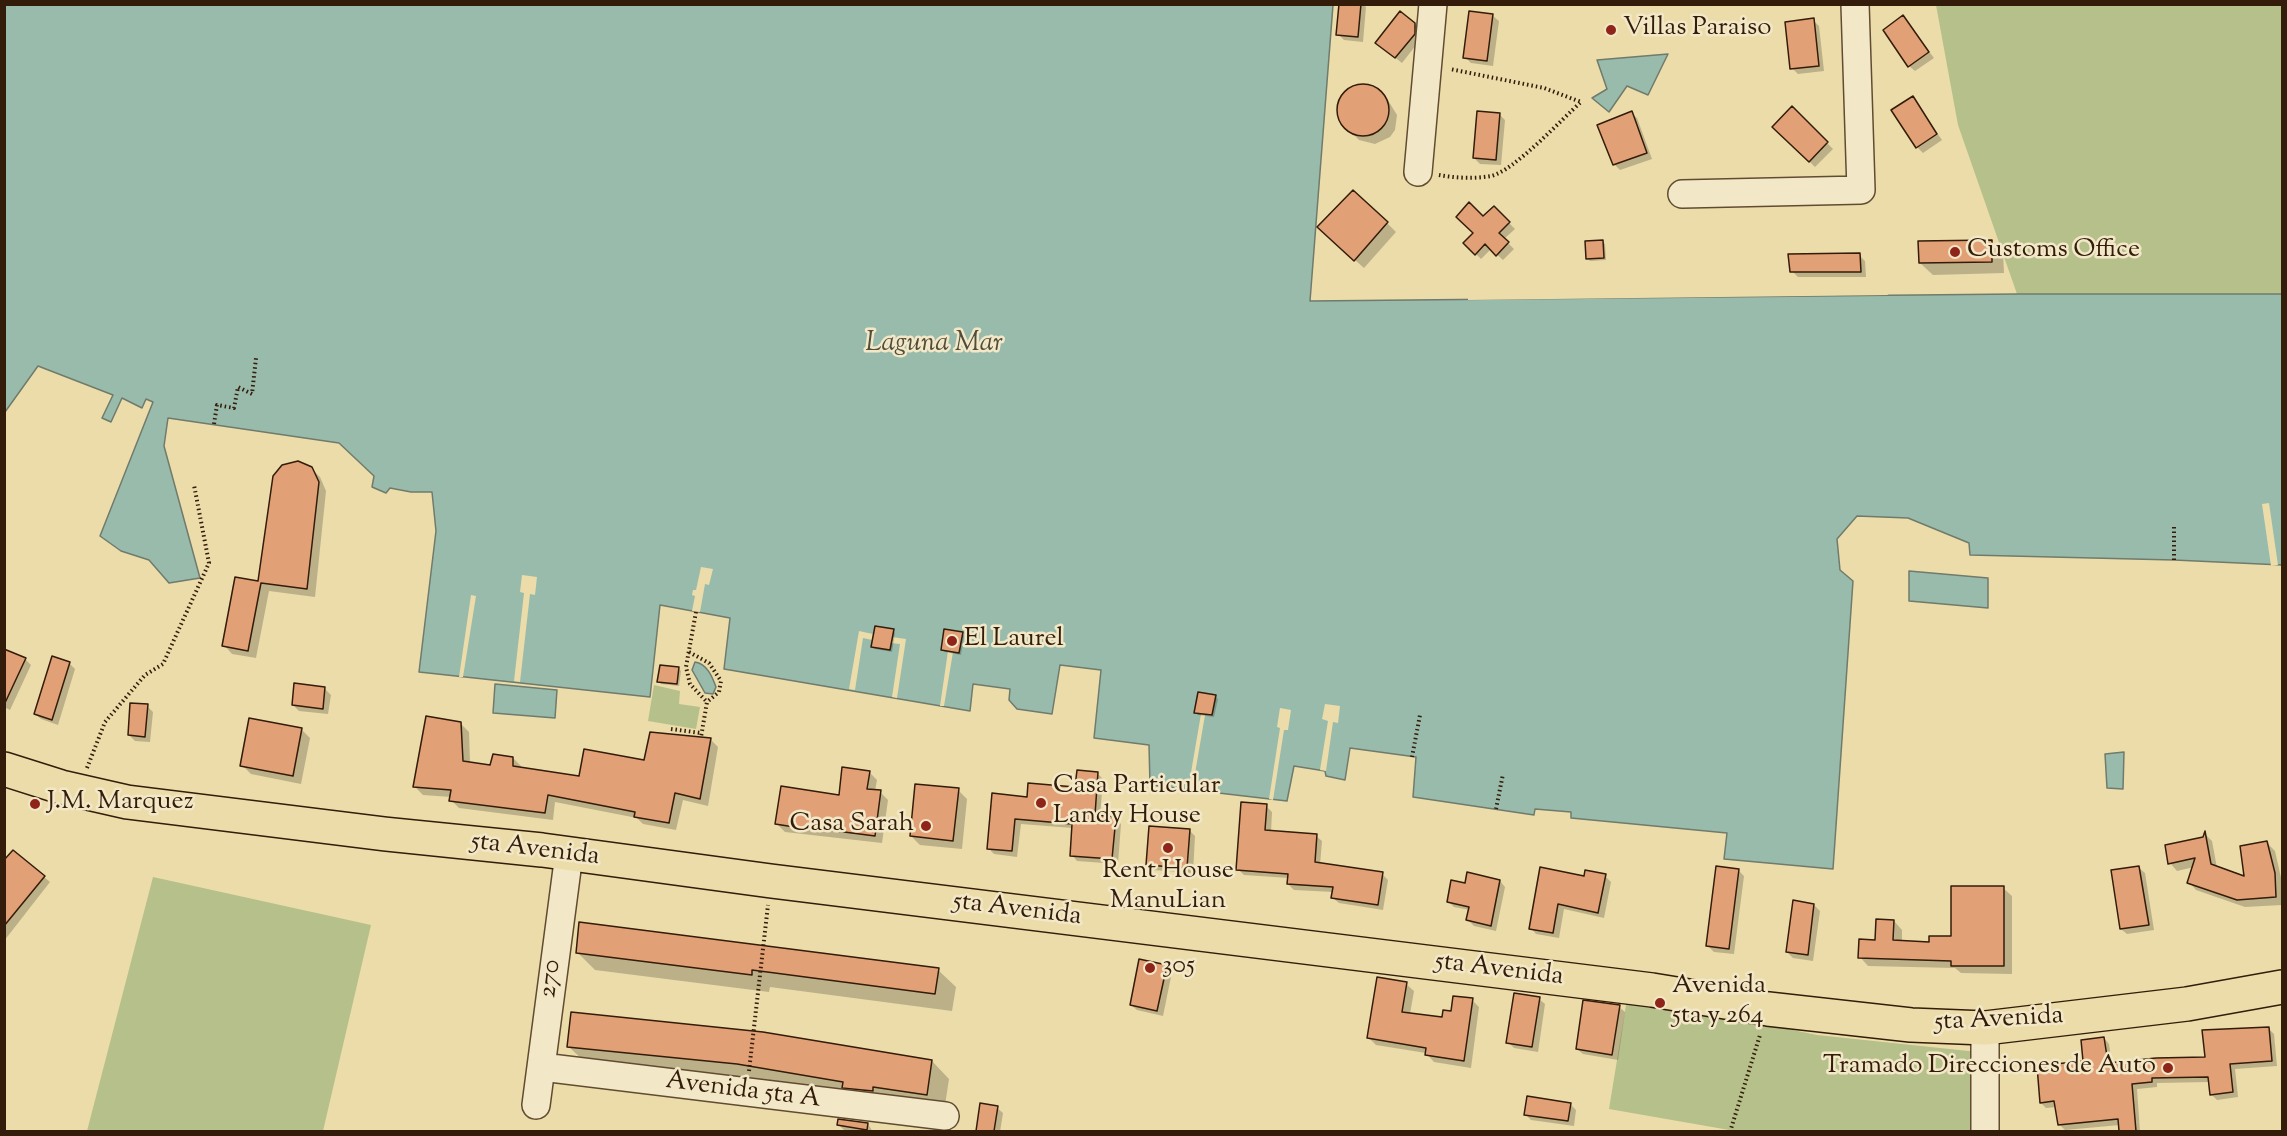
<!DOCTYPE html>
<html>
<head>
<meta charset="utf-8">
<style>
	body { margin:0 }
	#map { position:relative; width:2287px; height:1136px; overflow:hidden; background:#ebdcaa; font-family:"Sorts Mill Goudy",serif }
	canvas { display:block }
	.frame { position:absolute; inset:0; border:6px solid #331c09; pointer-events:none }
</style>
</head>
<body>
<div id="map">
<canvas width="2287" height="1136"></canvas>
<div class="frame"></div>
</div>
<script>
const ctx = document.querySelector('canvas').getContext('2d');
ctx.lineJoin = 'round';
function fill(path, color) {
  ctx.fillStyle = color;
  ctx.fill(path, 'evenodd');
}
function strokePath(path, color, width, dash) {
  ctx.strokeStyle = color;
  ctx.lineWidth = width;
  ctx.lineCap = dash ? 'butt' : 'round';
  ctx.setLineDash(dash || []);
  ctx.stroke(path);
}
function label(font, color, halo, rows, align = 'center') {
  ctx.font = font + ' "Sorts Mill Goudy",serif';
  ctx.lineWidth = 5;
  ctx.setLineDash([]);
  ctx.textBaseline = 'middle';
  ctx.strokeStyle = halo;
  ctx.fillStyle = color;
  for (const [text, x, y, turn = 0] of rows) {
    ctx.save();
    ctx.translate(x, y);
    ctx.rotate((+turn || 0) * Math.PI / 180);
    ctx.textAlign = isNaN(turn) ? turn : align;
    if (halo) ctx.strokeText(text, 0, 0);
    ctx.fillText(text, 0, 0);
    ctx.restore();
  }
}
fill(new Path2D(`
	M1936 5H2282V294H2017L1958 125Z
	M654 685 680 691 679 704 700 707 696 729 648 721Z
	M153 877 371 925 323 1131H87Z
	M1627 999 1660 1003 1817 1035 1978 1052 1977 1131H1735L1609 1109Z`), '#b6c08a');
const water = new Path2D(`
	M5 5H1333L1310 301 2017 294H2282V565L2174 560 1970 555 1969 543 1908 518 1857 516 1837 539 1840 570 1853 581 1833 869 1724 859 1727 833 1571 818V812L1535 809 1534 815 1413 797 1416 757 1350 748 1345 780 1326 776 1325 771 1294 766 1287 801 1150 785 1149 745 1094 738 1101 670 1060 665 1052 714 1017 709 1009 700 1010 689 973 684 970 711 724 669 730 618 660 605 650 697 419 672 436 531 432 492H411L390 488 386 493 372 487 374 476 339 443 168 418 164 446 200 578 169 583 149 560 121 551 100 536 153 402 146 399 142 408 122 398 111 422 102 418 113 395 38 366 5 412Z
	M1668 54 1648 95 1627 86 1609 112 1592 98 1607 89 1597 60Z
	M1909 571 1988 578V608L1909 601Z
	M695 662C707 664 712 676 716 687L713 694 705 693 692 670Z
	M495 684 557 690 555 718 493 713Z
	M2124 752 2123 789 2107 788 2105 754Z`);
fill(water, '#98bbac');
strokePath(water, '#707b6b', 1.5);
fill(new Path2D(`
	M1887 292 1888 295 1468 300V297Z
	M2269 503 2278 565 2271 566 2262 504Z
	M701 567 713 569 709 585 705 584 700 612 692 611 695 596 692 595 693 590H696Z
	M522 575 537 577 535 595 530 594 520 682 514 681 524 593 520 592Z
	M471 595 476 596 463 677H459Z
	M875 626 892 637 906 639 897 698 892 697 900 644 891 643 890 650 871 647 872 640 863 638 855 690 849 689 859 631 873 634Z
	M944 629 963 632 959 653 953 652 944 706H940L948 651 941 650Z
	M1198 692 1216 695 1212 716 1205 715 1192 791 1188 790 1201 714 1194 712Z
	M1325 704 1340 706 1338 723 1333 722 1326 771 1320 770 1328 721 1322 719Z
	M1280 708 1291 710 1288 730H1284L1273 800 1269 799 1280 728 1277 727Z`), '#ebdcaa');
fill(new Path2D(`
	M1341 4H1363L1366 7 1363 42 1344 40 1338 34Z
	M1493 16 1499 21 1493 66 1471 63 1465 57Z
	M1903 17 1934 58 1915 71 1909 66Z
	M1813 20 1819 26 1824 71 1798 74 1792 68Z
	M1414 24 1421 31 1420 40 1402 63 1383 48Z
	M1359 86H1366L1380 92 1389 102 1397 115 1395 130 1390 137 1375 144 1359 140 1343 124 1340 116 1341 100 1345 93Z
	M1913 98 1942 140 1923 153 1917 147Z
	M1792 108 1833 149 1815 167 1774 127Z
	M1631 113 1637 118 1652 159 1620 170 1614 164Z
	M1499 114 1505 120 1501 165 1480 164 1474 158Z
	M1494 208 1515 229 1504 239 1514 249 1503 260 1491 249 1481 259 1465 243Z
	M1387 223 1396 232 1364 268 1328 236Z
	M1991 241 2003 253 2004 273 1933 275 1920 263Z
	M1603 242 1605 244 1606 260 1590 261 1587 258Z
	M1859 255 1865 261 1866 277H1798L1792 271Z
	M311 468 320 477 326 491 315 597 269 591 256 658 232 654 224 645 260 583Z
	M893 631 895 633 892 652 875 649 872 647Z
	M962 633 964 636 961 655 945 652 942 649Z
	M53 658 70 664 75 669 58 725 41 719 35 714Z
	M25 659 31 665 10 710 4 707V662Z
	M679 669 681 671 679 686 661 684 659 681Z
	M325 689 331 695 328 714 299 711 293 705Z
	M1215 696 1218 699 1214 717 1198 715 1195 712Z
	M147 706 153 712 150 742 135 741 129 735Z
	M461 724 469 732 470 763 492 766 513 758 521 766V769L580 777 646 762 710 739 718 747 708 806 683 800 676 830 643 824 637 818 555 802 553 820 459 808 451 800V797L423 795 415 787Z
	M301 729 310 738 301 784 251 774 242 765Z
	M869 772 877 780 875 791 880 792 888 800 882 843 785 832 777 824 840 796Z
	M1097 773 1103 779 1100 817 1115 819 1121 824 1118 864 1077 861 1072 855 1073 828 1021 824 1017 857 994 854 988 848 1028 799 1077 789Z
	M958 790 967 799 962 849 920 845 911 836Z
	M1266 806 1272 812 1271 832 1316 836 1322 841 1320 865 1382 874 1388 880 1383 910 1339 903 1333 898 1334 892 1294 890 1288 884 1289 878 1244 875 1238 869Z
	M1189 830 1195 836 1193 873 1153 870 1147 864Z
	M2205 834 2212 841 2217 868 2246 878 2267 843 2275 851 2282 882V905L2245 907 2196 890 2189 882 2194 867 2177 871 2170 863 2204 838Z
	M4 863 44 877 50 882 4 941Z
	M2139 868 2145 873 2154 930 2127 934 2121 929Z
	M1738 870 1744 876 1734 954 1714 952 1708 946Z
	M1605 876 1611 882 1604 918 1564 909 1559 938 1536 934 1531 928 1585 878Z
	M1500 881 1505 887 1496 931 1474 926 1468 920 1470 910 1454 907 1448 901 1466 884Z
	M2003 888 2012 896V974L1961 973 1955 968 1868 966 1860 957 1894 921 1902 930V942L1930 943 1952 938Z
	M1814 905 1820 911 1813 961 1793 958 1787 952Z
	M577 952 938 970 956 987 952 1011 770 987 769 992 595 970Z
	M1167 967 1172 972 1163 1016 1137 1010 1131 1005Z
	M1406 984 1414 991 1410 1014 1443 1019 1472 1000 1479 1007 1471 1068 1434 1062 1426 1053 1376 1045 1369 1038Z
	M1539 999 1545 1004 1538 1052 1514 1048 1508 1042Z
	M1619 1007 1625 1012 1618 1060 1583 1054 1577 1049Z
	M2269 1029 2274 1034 2277 1066 2235 1069 2238 1097 2217 1100 2211 1094 2210 1082 2157 1083V1087L2137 1089 2140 1132H2120V1125L2065 1130 2060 1125 2057 1107 2046 1108 2041 1103 2085 1063 2104 1038 2109 1044 2112 1064 2207 1059Z
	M569 1047 932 1061 949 1079 944 1112 587 1064Z
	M1570 1104 1576 1110 1574 1126 1531 1120 1525 1114Z
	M981 1105 997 1108 1003 1113 1000 1132H977Z
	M868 1124 873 1132 845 1131 839 1125Z`), '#0003');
const building = new Path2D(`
	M1339 4H1361L1358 37 1336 35Z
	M1400 11 1415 23V34L1395 58 1375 43Z
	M1469 11 1493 14 1487 61 1463 58Z
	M1903 15 1929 52 1908 67 1883 30Z
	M1814 18 1819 66 1790 69 1785 22Z
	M1337 110a26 26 0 1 1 52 0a26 26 0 1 1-52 0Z
	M1913 96 1937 134 1916 148 1891 110Z
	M1792 106 1828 142 1809 162 1772 127Z
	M1477 111 1500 113 1496 160 1473 158Z
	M1632 111 1647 153 1613 165 1597 125Z
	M1353 190 1388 222 1354 261 1317 227Z
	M1469 202 1483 216 1494 206 1510 222 1499 233 1509 242 1496 256 1485 244 1475 255 1463 243 1473 233 1456 217Z
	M1603 240 1604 258 1586 259 1585 241Z
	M1992 240V262L1919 263 1918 241Z
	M1860 253 1861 272H1790L1788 254Z
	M298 461 312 467 319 482 307 589 261 583 248 651 222 646 235 577 258 581 273 476 282 465Z
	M875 626 894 629 890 650 871 647Z
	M944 629 963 632 959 653 941 650Z
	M4 649 26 658 4 705Z
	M52 656 70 662 52 720 34 714Z
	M660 665 679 667 677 684 657 682Z
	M294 683 325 687 323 709 292 705Z
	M1198 692 1216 695 1212 715 1194 713Z
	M130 703 148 704 145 737 128 735Z
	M426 716 461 722 463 761 490 765 493 754 513 757V766L579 776 584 749 644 760 650 732 711 738 700 799 675 793 669 823 634 817 635 812 548 795 545 813 449 801 451 790 413 787Z
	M249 718 302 728 293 776 240 766Z
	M842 767 870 771 867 789 881 790 875 836 821 829 820 831 775 824 781 786 839 795Z
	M1077 770 1098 772 1095 815 1116 817 1112 859 1070 856 1072 824 1015 819 1012 851 987 849 992 793 1027 797 1028 783 1075 787Z
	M915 784 959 788 953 841 910 836Z
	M1241 802 1267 804 1265 830 1317 834 1315 862 1383 872 1378 905 1331 898 1333 887 1287 884 1288 874 1236 870Z
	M1149 826 1190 829 1187 868 1146 865Z
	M2205 831 2211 864 2244 876 2240 846 2267 841 2275 873 2276 897 2237 900 2187 883 2195 858 2168 864 2165 845 2203 837Z
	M13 850 45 876 4 926V860Z
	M1716 866 1739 869 1729 949 1706 946Z
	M2139 866 2149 925 2120 929 2111 870Z
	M1540 867 1584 876 1585 870 1606 874 1598 913 1558 904 1553 933 1529 929Z
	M1467 872 1500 880 1491 926 1466 920 1469 907 1447 902 1451 880 1465 883Z
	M1951 886H2004V966H1951V961L1858 958 1859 939 1875 940 1876 919 1894 920 1893 940 1929 942V936H1951Z
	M1793 900 1814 904 1808 955 1786 952Z
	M579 922 939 968 935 994 752 970V975L576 953Z
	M1139 959 1167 965 1157 1011 1130 1005Z
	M1377 977 1407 982 1402 1012 1442 1017 1443 1010 1451 1011 1453 996 1473 998 1464 1061 1425 1055 1426 1048 1367 1038Z
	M1514 993 1540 997 1532 1047 1506 1043Z
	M1583 1000 1620 1005 1612 1055 1576 1049Z
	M571 1012 763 1032 932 1060 927 1095 873 1087V1091L842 1088 843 1082 737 1064 567 1047Z
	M2269 1027 2272 1061 2230 1064 2233 1092 2210 1095 2208 1077 2152 1078V1082L2132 1084 2136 1131H2119L2118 1119 2058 1125 2054 1101 2040 1103 2037 1066 2083 1061 2081 1040 2104 1037 2108 1063 2156 1058 2205 1057 2202 1030Z
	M1527 1096 1571 1103 1568 1121 1524 1115Z
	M980 1103 998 1106 994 1131H976Z
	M838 1119 868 1123 867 1130 837 1125Z`);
fill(building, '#e2a077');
strokePath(building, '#331c09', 1.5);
const minor = new Path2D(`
	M1418 172 1433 4
	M1682 194 1861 190 1855 4
	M542 1067 945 1116
	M536 1105 569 854
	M1985 1132V1028`);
const highway = new Path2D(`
	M4 769 61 787 127 802 385 834 542 850 771 881 1652 990 1768 1009 1911 1025 1985 1028 2187 1004 2282 987`);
strokePath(minor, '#614c31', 30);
strokePath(highway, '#331c09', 36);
strokePath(new Path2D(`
	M1439 175C1455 178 1474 179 1491 176 1514 171 1562 119 1581 102L1544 88 1450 69
	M214 424 217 405 234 408 238 387 252 394 256 358
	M2174 560V527
	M696 612 686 667 690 684 707 702 701 737
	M689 652 709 663 721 681 719 692 707 702
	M671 729 701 733
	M1412 757 1420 715
	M87 768 105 722 145 675 163 664 209 563 194 485
	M1496 809 1503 774
	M749 1071 768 905
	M1730 1132 1760 1035`), '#331c09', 4, [1.5, 3]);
strokePath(minor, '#f2e8c8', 27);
strokePath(highway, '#ebdcaa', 33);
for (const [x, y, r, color] of [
	[1611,30,6,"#8f2418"],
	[1955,252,6,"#8f2418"],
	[952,641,6,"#8f2418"],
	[1041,803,6,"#8f2418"],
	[35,804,6,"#8f2418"],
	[926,826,6,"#8f2418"],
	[1168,848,6,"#8f2418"],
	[1150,968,6,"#8f2418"],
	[1660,1003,6,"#8f2418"],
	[2168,1068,6,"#8f2418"]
]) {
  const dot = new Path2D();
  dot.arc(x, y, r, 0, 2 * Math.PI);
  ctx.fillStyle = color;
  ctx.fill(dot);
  strokePath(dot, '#f2e8c8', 2);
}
label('26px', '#331c09', '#f2e8c8', [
	["Villas Paraiso",1623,30],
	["Customs Office",1967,252],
	["El Laurel",964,641],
	["Casa Particular",1053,788],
	["Landy House",1053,818],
	["J.M. Marquez",47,804],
	["Casa Sarah",914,826,"right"],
	["Rent House",1168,873,"center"],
	["ManuLian",1168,903,"center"],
	["305",1162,968],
	["Avenida",1672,988],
	["5ta y 264",1672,1018],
	["Tramado Direcciones de Auto",2156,1068,"right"]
], 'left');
label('26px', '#331c09', '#f2e8c8', [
	["5ta Avenida",535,851,7],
	["5ta Avenida",1017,911,7],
	["5ta Avenida",1499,971,7],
	["270",552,979,-83],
	["5ta Avenida",1999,1021,-3],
	["Avenida 5ta A",743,1092,7]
]);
label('italic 27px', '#514c3a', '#f2e8c8', [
	["Laguna Mar",934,345]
]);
</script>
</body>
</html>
